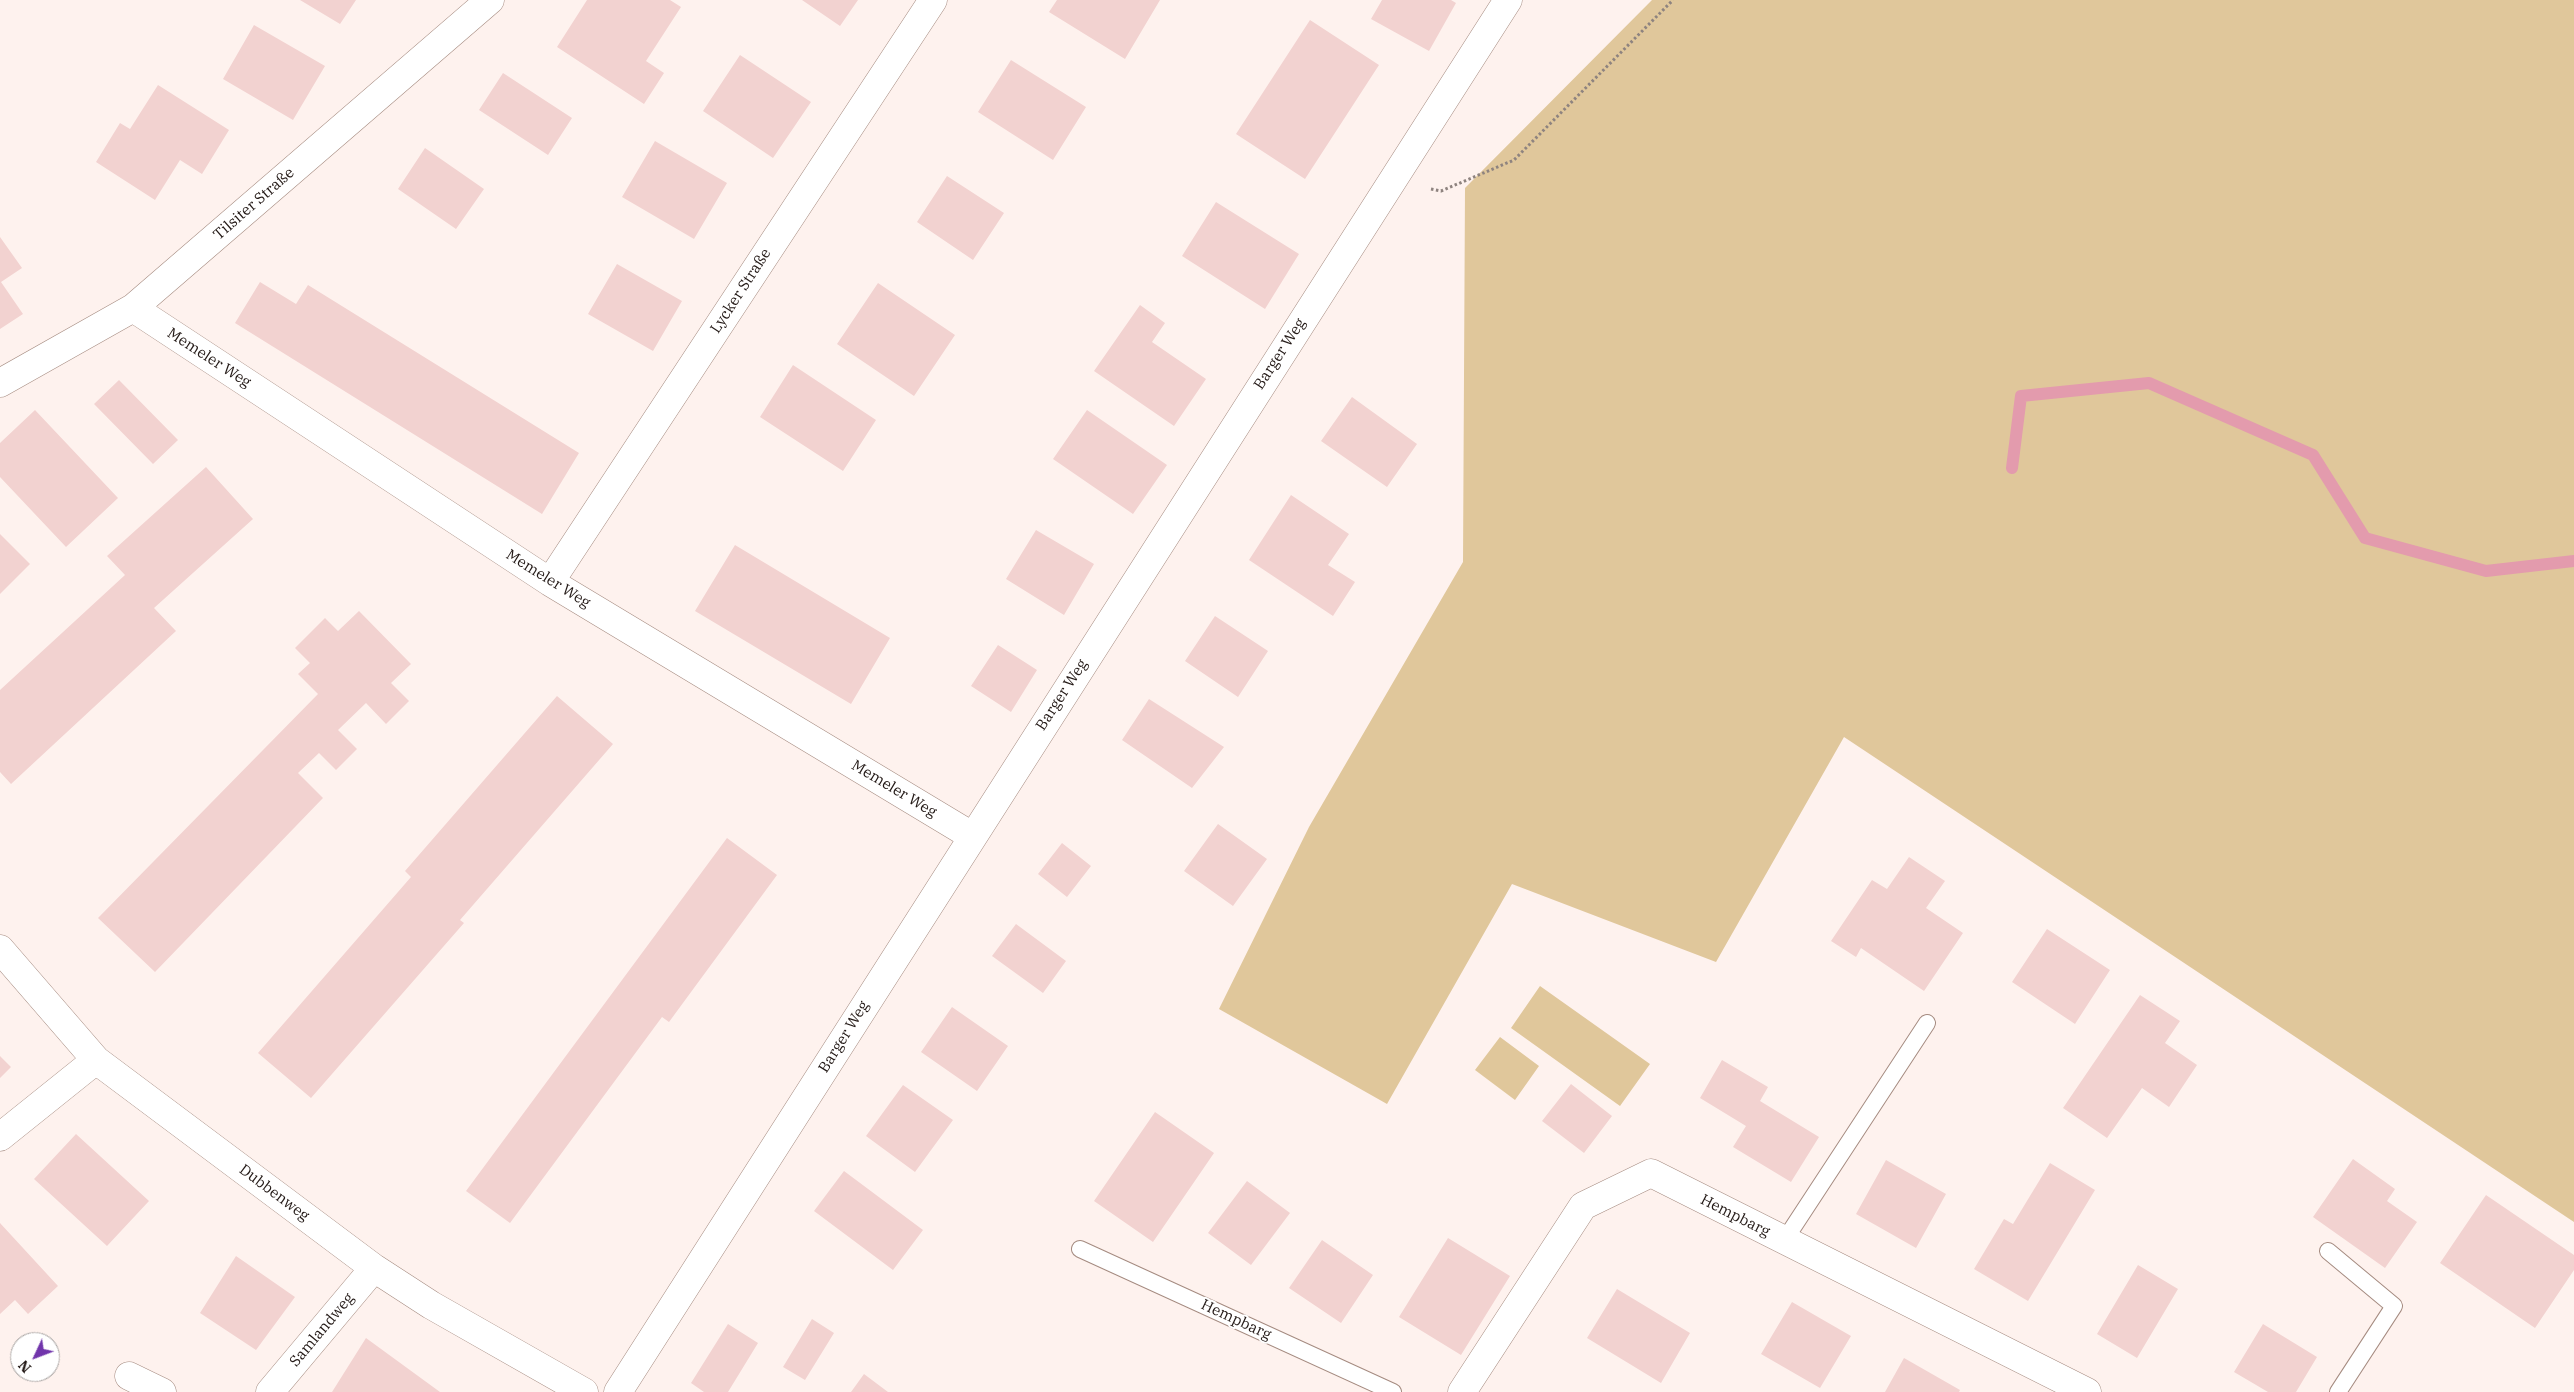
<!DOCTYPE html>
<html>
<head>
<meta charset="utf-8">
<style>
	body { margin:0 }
	#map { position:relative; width:2574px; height:1392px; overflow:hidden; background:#fef2ee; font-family:"IBM Plex Serif",serif }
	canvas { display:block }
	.north { position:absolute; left:10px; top:1332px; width:50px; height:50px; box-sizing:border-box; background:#fff; border:1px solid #a7a3a1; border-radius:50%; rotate:227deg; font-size:14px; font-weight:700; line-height:20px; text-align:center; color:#221815 }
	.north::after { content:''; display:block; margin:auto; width:18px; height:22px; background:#7135ab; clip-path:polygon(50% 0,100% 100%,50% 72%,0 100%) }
</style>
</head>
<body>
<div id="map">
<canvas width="2574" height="1392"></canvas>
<div class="north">N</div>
</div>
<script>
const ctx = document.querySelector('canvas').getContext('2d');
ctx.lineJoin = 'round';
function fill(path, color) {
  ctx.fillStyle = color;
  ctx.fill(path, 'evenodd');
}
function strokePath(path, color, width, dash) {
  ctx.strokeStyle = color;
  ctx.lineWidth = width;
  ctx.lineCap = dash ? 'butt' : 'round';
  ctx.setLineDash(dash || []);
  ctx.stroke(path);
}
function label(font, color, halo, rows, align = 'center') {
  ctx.font = font + ' "IBM Plex Serif",serif';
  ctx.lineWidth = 4;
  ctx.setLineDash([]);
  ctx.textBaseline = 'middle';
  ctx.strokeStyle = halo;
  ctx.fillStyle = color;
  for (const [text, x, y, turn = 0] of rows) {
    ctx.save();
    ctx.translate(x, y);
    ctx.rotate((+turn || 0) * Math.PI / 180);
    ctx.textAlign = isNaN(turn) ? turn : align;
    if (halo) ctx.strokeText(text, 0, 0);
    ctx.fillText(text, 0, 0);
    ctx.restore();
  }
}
fill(new Path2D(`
	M1652 0H2574V1222L1844 737 1716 962 1512 884 1387 1104 1219 1009 1309 827 1463 562 1465 188Z
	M1540 986 1650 1064 1620 1106 1511 1028Z
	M1500 1037 1539 1066 1515 1100 1475 1070Z`), '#e0c79b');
strokePath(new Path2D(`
	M2012 468 2021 396 2149 383 2313 455 2365 538 2486 571 2574 561`), '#e39bad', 12);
fill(new Path2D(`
	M300 0H356L340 24Z
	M587 0H670L681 7 646 61 664 73 644 104 557 47Z
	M802 0H858L840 26Z
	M1057 0H1160L1125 59 1049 12Z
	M1382 0H1451L1456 3 1429 51 1371 19Z
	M1310 20 1379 65 1305 179 1236 134Z
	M254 25 325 66 293 120 223 79Z
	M740 55 811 102 773 158 703 111Z
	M1011 60 1086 107 1053 160 978 112Z
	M503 73 572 118 548 155 479 110Z
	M158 85 229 130 202 174 180 160 155 200 96 162 120 123 130 129Z
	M655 141 727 183 694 239 622 197Z
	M425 148 484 189 456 229 398 189Z
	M947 176 1004 213 973 260 917 222Z
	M1216 202 1299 254 1265 309 1182 256Z
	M0 237 22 268 1 282 23 314 0 329Z
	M617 264 682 301 653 351 588 314Z
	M260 282 296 304 308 285 579 453 542 514 235 323Z
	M878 283 955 335 914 396 837 344Z
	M1140 305 1165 323 1152 342 1206 379 1174 426 1094 371Z
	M793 365 876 420 843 471 760 417Z
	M119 380 178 440 153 464 94 404Z
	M1352 397 1417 444 1387 487 1321 441Z
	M35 410 118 498 66 547 0 477V443Z
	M1087 410 1167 465 1133 514 1053 459Z
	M206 467 253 519 154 608 176 631 11 784 0 772V690L125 575 107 556Z
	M1291 495 1349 534 1328 565 1355 582 1333 616 1249 560Z
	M1036 530 1094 564 1064 615 1006 579Z
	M0 534 30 564 0 594Z
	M735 545 890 638 851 704 695 611Z
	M359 611 411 664 391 683 409 701 386 724 366 703 338 730 357 749 336 770 319 753 298 773 323 798 155 972 98 918 318 694 298 674 310 663 295 648 325 618 338 631Z
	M1215 616 1268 651 1238 697 1185 661Z
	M998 645 1037 670 1011 712 971 686Z
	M557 696 613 744 460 920 464 923 311 1098 258 1053 411 877 405 871Z
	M1149 699 1224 747 1192 788 1122 740Z
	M1218 824 1267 859 1233 906 1184 871Z
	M727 838 777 875 669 1022 662 1017 510 1223 466 1191Z
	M1062 843 1091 866 1067 897 1038 874Z
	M1909 857 1945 881 1926 908 1963 933 1924 991 1861 948 1856 957 1831 941 1872 880 1887 889Z
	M1016 924 1066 961 1043 993 992 956Z
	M2047 929 2110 970 2075 1024 2012 982Z
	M2140 995 2180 1021 2165 1043 2197 1065 2169 1107 2142 1088 2107 1138 2063 1108Z
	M952 1007 1008 1046 977 1091 921 1052Z
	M0 1056 11 1067 0 1078Z
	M1722 1060 1768 1087 1760 1101 1819 1137 1791 1182 1733 1147 1746 1126 1700 1098Z
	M1571 1084 1612 1116 1584 1153 1542 1121Z
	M903 1085 953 1120 915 1172 866 1136Z
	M1155 1112 1214 1153 1153 1242 1094 1201Z
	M76 1134 149 1201 107 1246 34 1179Z
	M2353 1159 2395 1189 2387 1201 2417 1222 2385 1268 2313 1217Z
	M1886 1160 1946 1194 1916 1248 1856 1214Z
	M2050 1163 2095 1190 2028 1301 1974 1269 2004 1219 2013 1224Z
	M844 1171 923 1230 893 1270 814 1211Z
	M1247 1181 1290 1213 1251 1265 1208 1233Z
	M2486 1195 2574 1255V1270L2535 1328 2440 1263Z
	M0 1223 58 1286 28 1314 15 1300 0 1314Z
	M1448 1238 1510 1276 1461 1355 1399 1317Z
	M1322 1240 1373 1275 1341 1323 1289 1288Z
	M236 1256 295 1297 256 1350 200 1313Z
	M2138 1265 2178 1289 2137 1358 2097 1334Z
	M1617 1289 1690 1333 1661 1383 1587 1338Z
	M1792 1302 1851 1336 1820 1388 1761 1354Z
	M812 1319 834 1333 805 1380 783 1367Z
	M728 1324 758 1343 728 1392H704L691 1383Z
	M2263 1324 2317 1357 2296 1392H2268L2234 1372Z
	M366 1338 440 1392H332Z
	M1904 1358 1960 1390 1959 1392H1885Z
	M864 1374 888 1392H851Z`), '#f2d2d0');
const lane = new Path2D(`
	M1784 1241 1927 1023
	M1080 1249 1393 1392
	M2328 1251 2394 1306 2338 1392`);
const street = new Path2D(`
	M133 308 550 582 972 836
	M0 383 133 308 490 0
	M550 582 933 0
	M0 949 96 1060 374 1268 431 1305 584 1392
	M0 1137 96 1060
	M129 1376 162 1392
	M270 1392 374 1268
	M618 1392 1508 0
	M1462 1392 1583 1206 1651 1173 2087 1392`);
strokePath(lane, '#a58b80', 18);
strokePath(street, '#a58b80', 29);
strokePath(new Path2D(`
	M1431 189 1441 191 1514 160 1673 0`), '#8e837f', 3, [2.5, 2.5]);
strokePath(lane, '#fff', 16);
strokePath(street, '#fff', 28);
label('15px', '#221815', '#fff', [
	["Tilsiter Straße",254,204,-41],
	["Lycker Straße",741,291,-57],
	["Barger Weg",1280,354,-57],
	["Memeler Weg",209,358,33],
	["Memeler Weg",548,579,32],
	["Barger Weg",1062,695,-57],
	["Memeler Weg",894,789,31],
	["Barger Weg",844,1037,-58],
	["Dubbenweg",274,1193,37],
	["Hempbarg",1735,1216,27],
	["Hempbarg",1236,1320,25],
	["Samlandweg",322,1330,-50]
]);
</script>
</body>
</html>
